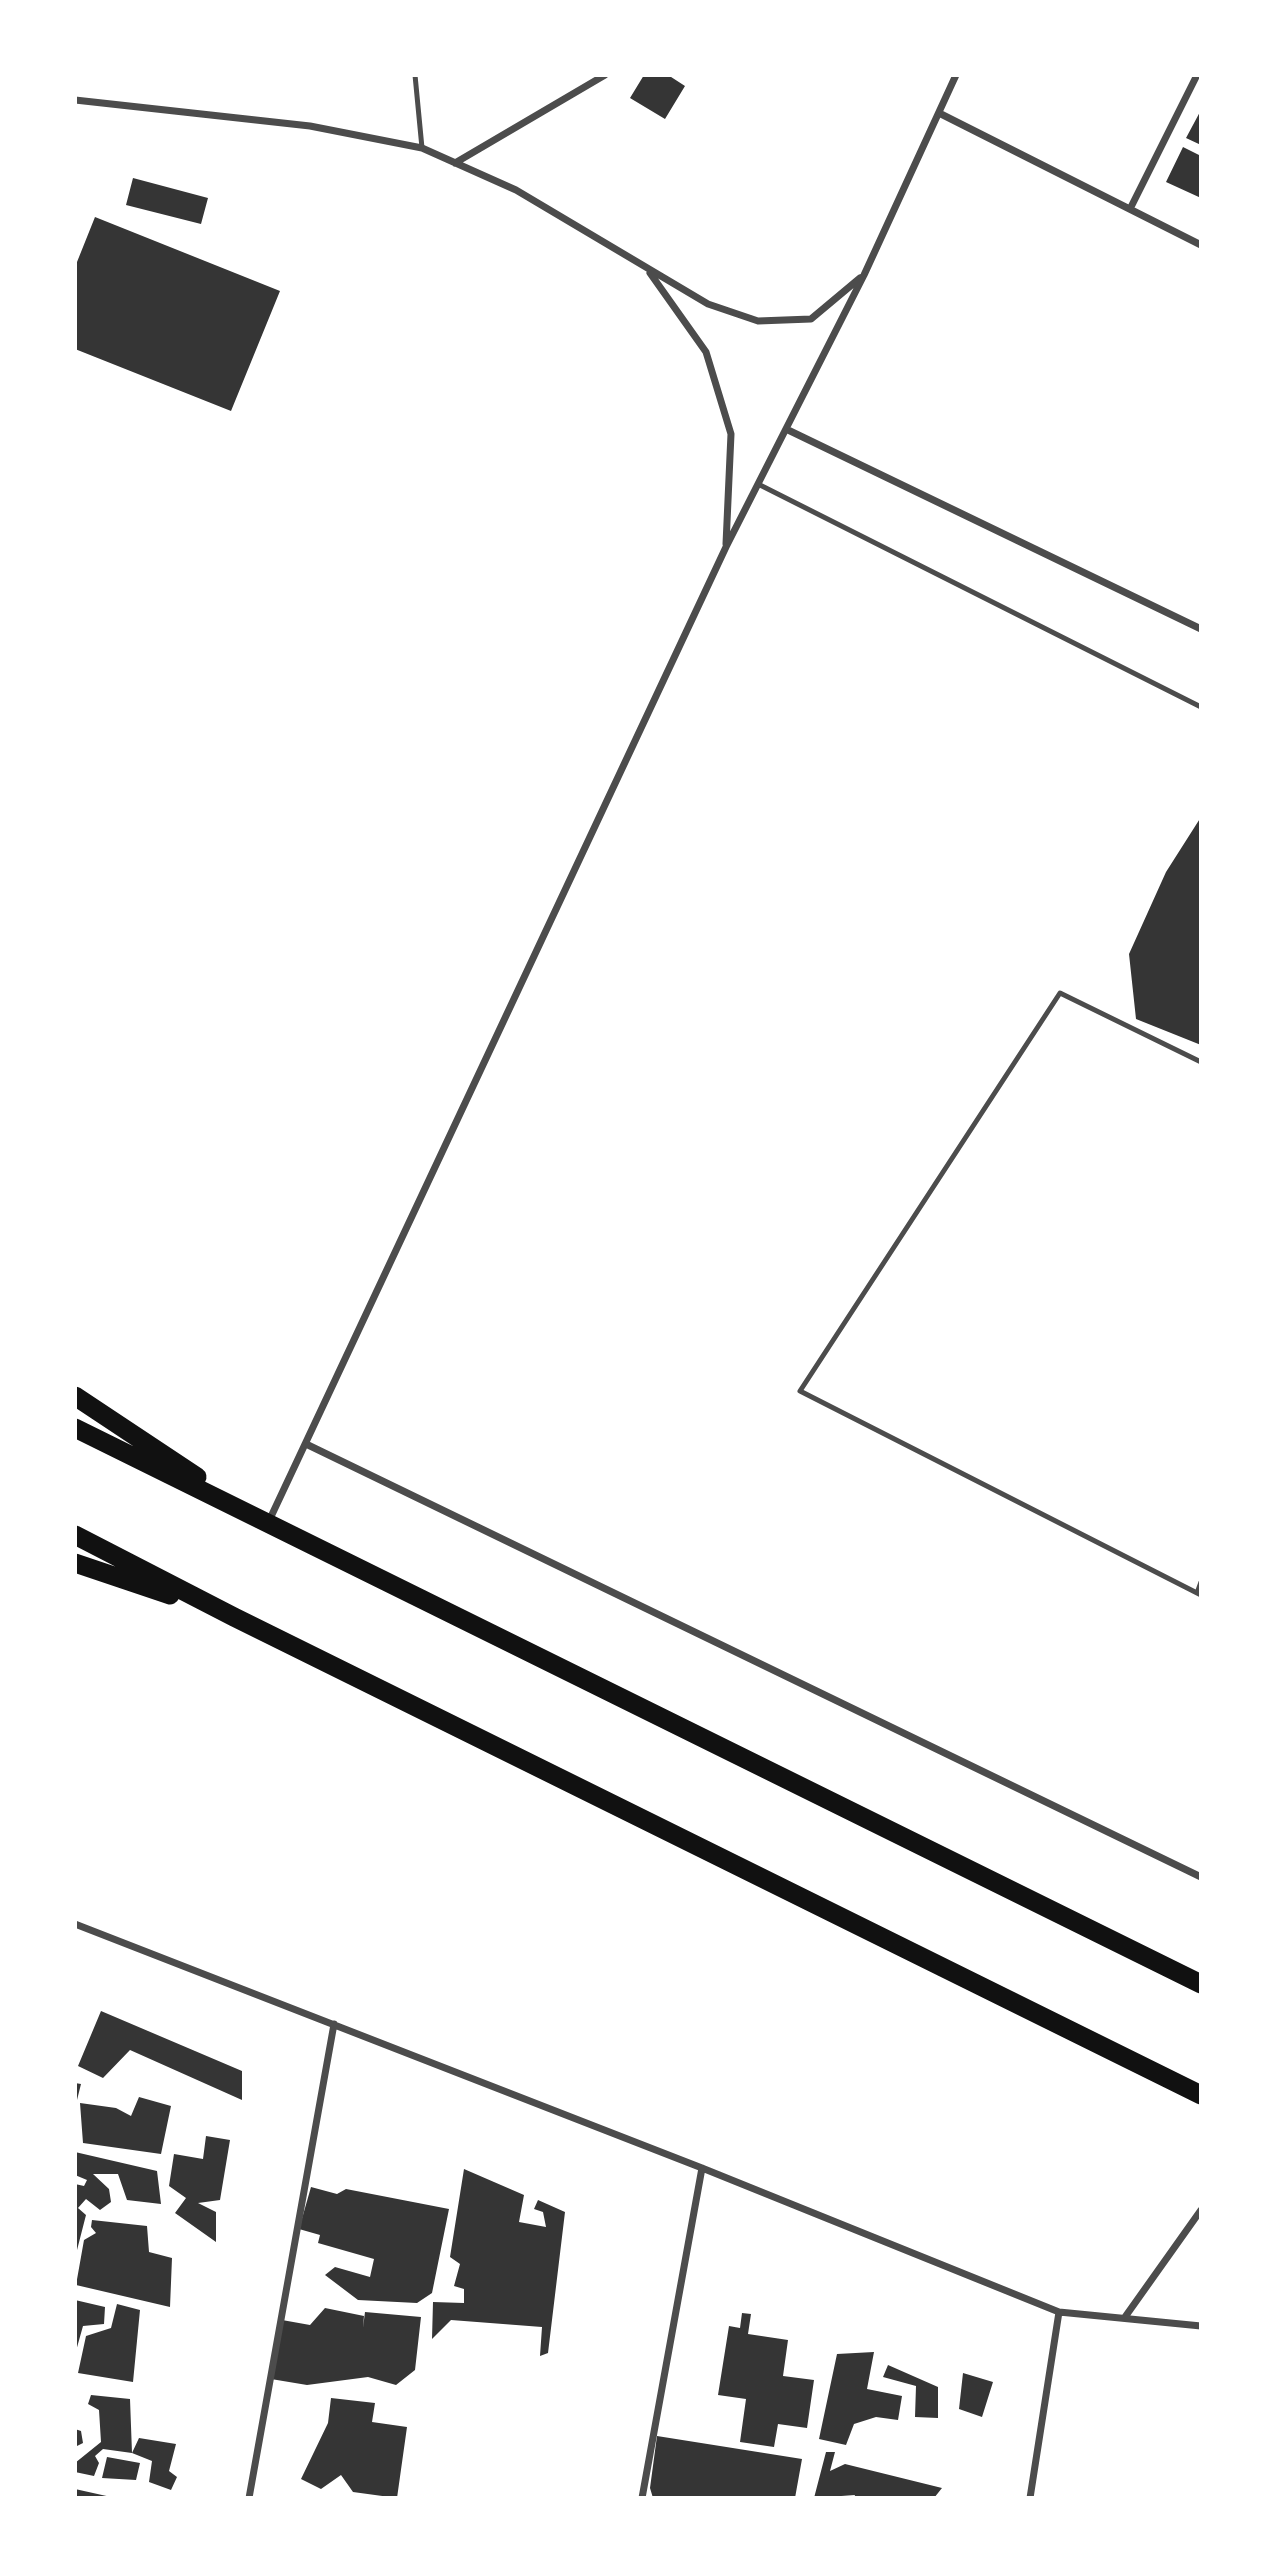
<!DOCTYPE html>
<html>
<head>
<meta charset="utf-8">
<style>
	body { margin:0 }
	#map { position:relative; width:1276px; height:2573px; overflow:hidden; background:#fff; font-family:Inter,sans-serif }
	canvas { display:block }
	.frame { position:absolute; inset:0; border:77px solid #fff; pointer-events:none }
</style>
</head>
<body>
<div id="map">
<canvas width="1276" height="2573"></canvas>
<div class="frame"></div>
</div>
<script>
const ctx = document.querySelector('canvas').getContext('2d');
ctx.lineJoin = 'round';
function fill(path, color) {
  ctx.fillStyle = color;
  ctx.fill(path, 'evenodd');
}
function strokePath(path, color, width, dash) {
  ctx.strokeStyle = color;
  ctx.lineWidth = width;
  ctx.lineCap = dash ? 'butt' : 'round';
  ctx.setLineDash(dash || []);
  ctx.stroke(path);
}
fill(new Path2D(`
	M644 75H668L685 86 665 119 630 98Z
	M1201 110V145L1186 138Z
	M1183 147 1201 156V198L1166 182Z
	M133 178 208 198 201 224 126 205Z
	M95 217 280 291 231 411 75 349V267Z
	M1201 817V1045L1136 1019 1129 954 1166 872Z
	M101 2011 242 2071V2100L130 2050 103 2078 78 2066Z
	M75 2083 81 2084 76 2104H75Z
	M139 2097 171 2106 161 2154 83 2143 80 2103 116 2108 131 2116Z
	M206 2136 230 2140 220 2200 198 2203 216 2212V2242L175 2213 186 2198 169 2186 174 2154 203 2159Z
	M75 2152 157 2171 161 2204 127 2200 118 2174H93L109 2189 111 2202 100 2210 86 2199 78 2208 86 2215 76 2254 75 2184 84 2186 87 2180 75 2175Z
	M464 2169 524 2195 519 2222 546 2227 543 2212 534 2209 538 2200 565 2212 548 2353 540 2356 542 2327 451 2320 432 2339 433 2302 464 2303V2289L454 2286 460 2264 450 2257Z
	M311 2187 337 2194 346 2189 449 2209 432 2293 417 2303 358 2300 325 2275 335 2267 370 2277 374 2259 318 2243 320 2235 299 2229Z
	M92 2220 147 2226 149 2252 172 2258 170 2307 76 2285 84 2240 96 2233 91 2227Z
	M75 2300 105 2307 104 2324 83 2326 76 2351Z
	M117 2304 140 2310 133 2382 78 2373 86 2336 111 2328Z
	M325 2308 364 2316 363 2328 365 2312 421 2317 415 2370 396 2385 368 2377 307 2385 271 2379 282 2320 310 2325Z
	M742 2313 751 2314 748 2334 788 2340 783 2376 814 2380 807 2428 778 2424 774 2447 740 2442 746 2399 718 2395 729 2326 740 2328Z
	M874 2352 867 2389 902 2396 898 2420 876 2417 854 2424 846 2445 819 2439 837 2354Z
	M888 2365 938 2387V2418L915 2417 916 2386 883 2377Z
	M963 2373 993 2382 982 2417 959 2409Z
	M91 2395 130 2399 132 2453 139 2438 176 2444 169 2471 177 2477 171 2490 149 2482 152 2461 132 2453 103 2449 95 2456 99 2463 94 2476 75 2472V2463L101 2442 99 2410 88 2404Z
	M331 2398 375 2403 372 2422 407 2427 397 2498 353 2492 341 2475 321 2489 301 2479 328 2423Z
	M75 2429 81 2431 83 2443 75 2447Z
	M657 2436 802 2459 795 2498H653L650 2488Z
	M826 2452H835L830 2471 845 2464 942 2488 934 2498H854L855 2495 814 2498Z
	M107 2457 140 2463 136 2480 102 2478Z
	M75 2489 111 2497V2498H75Z`), '#353535');
strokePath(new Path2D(`
	M415 75 422 148
	M758 484 1201 707
	M1201 1062 1060 993 800 1391 1201 1595
	M1197 1593 1201 1582`), '#4c4c4c', 5);
strokePath(new Path2D(`
	M75 100 310 126 422 148 516 190 708 304 758 321 811 319 860 278
	M939 113 1201 245
	M455 163 605 75
	M1130 209 1197 75
	M650 273 706 352 731 434 726 544
	M786 429 1201 629
	M306 1444 1201 1877
	M268 1523 726 547 864 275 956 75
	M75 1924 702 2168 1059 2312 1201 2326
	M1125 2317 1201 2210
	M249 2498 334 2024
	M642 2498 702 2168
	M1030 2498 1059 2312`), '#4c4c4c', 7);
strokePath(new Path2D(`
	M75 1396 197 1477
	M75 1428 1201 1984
	M75 1535 234 1617 1201 2095
	M75 1563 170 1595`), '#111', 19);
</script>
</body>
</html>
